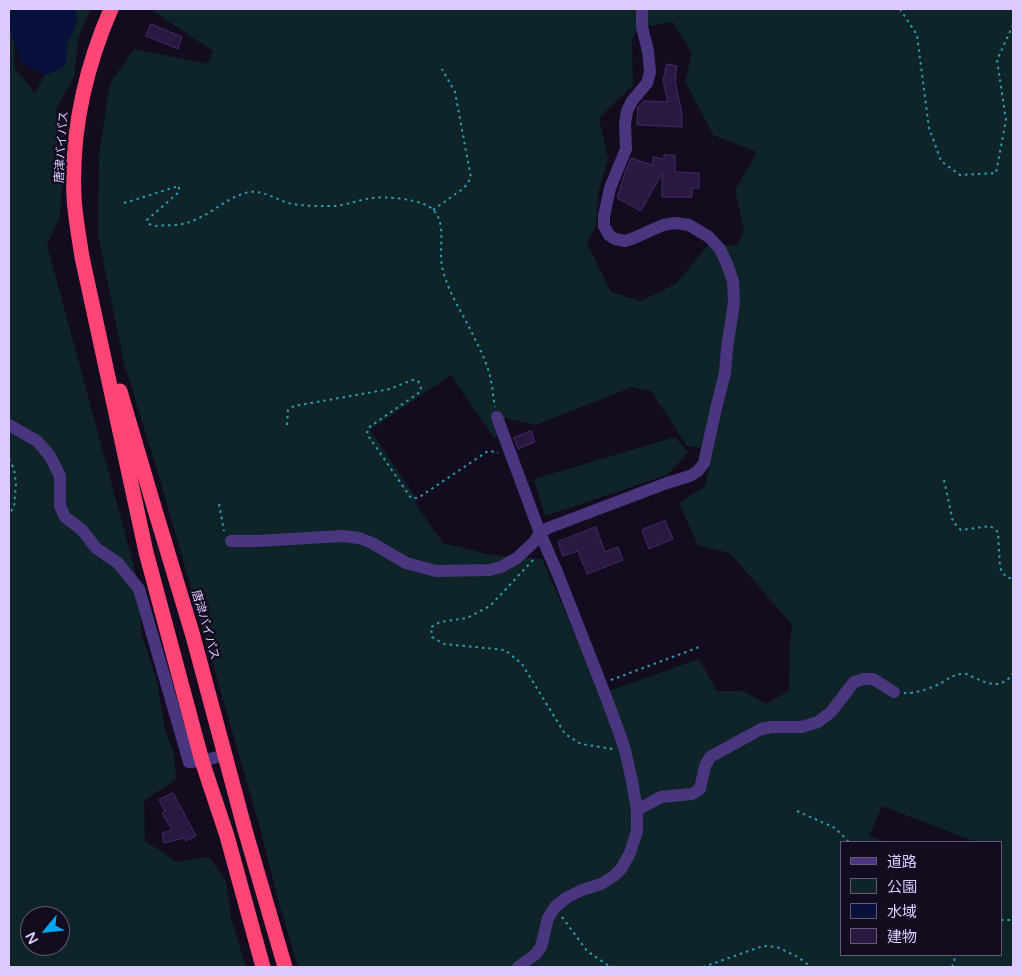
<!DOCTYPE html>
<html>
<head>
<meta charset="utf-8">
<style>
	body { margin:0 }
	#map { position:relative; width:1022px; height:976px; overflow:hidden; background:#130c1f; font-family:"Varela Round","Noto Sans JP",sans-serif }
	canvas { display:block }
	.frame { position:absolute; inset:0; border:10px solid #dccaff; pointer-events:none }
	.legend { position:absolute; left:840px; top:841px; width:162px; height:115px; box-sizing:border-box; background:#130c1f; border:1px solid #635879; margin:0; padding:6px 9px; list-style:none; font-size:15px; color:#dccaff }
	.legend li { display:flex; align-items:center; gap:10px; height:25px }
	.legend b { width:25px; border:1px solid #635879 }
	.north { position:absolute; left:20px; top:906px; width:50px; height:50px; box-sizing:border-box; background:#130c1f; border:1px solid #635879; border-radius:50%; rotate:242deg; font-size:14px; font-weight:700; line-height:20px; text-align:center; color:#dccaff }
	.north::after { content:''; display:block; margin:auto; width:18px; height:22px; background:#00a7f5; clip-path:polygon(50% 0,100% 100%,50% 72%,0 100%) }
</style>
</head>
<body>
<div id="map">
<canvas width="1022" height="976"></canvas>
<div class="frame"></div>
<ul class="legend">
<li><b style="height:6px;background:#49367f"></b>道路</li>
<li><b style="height:14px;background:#0f2429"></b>公園</li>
<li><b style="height:14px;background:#08103c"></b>水域</li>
<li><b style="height:14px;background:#291840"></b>建物</li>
</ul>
<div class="north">N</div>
</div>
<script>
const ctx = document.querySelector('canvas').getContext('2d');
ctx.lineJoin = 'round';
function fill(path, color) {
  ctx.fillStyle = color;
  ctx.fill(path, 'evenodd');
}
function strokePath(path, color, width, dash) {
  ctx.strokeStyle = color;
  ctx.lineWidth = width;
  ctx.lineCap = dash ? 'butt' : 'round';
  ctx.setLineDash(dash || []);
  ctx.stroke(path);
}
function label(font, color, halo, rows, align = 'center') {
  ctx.font = font + ' "Varela Round","Noto Sans JP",sans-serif';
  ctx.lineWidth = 5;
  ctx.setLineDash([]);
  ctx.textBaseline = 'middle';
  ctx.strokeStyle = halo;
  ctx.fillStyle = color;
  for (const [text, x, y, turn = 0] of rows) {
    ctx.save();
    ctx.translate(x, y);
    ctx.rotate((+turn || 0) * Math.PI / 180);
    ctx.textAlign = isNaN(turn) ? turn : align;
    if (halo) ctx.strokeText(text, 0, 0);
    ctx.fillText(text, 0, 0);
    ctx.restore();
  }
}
fill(new Path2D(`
	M73 9H91L78 39 74 77 55 111 65 140 60 216 47 245 135 570 142 635 157 681 165 730 174 754 176 779 144 801 145 841 177 862 209 857 226 881 231 918 246 967H9V419L11 417H9V25L14 41 15 68 35 93 45 75 61 69 66 63 67 44 76 24 77 13ZM30 916H60V946H30Z
	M154 9H1013V967H298L278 899 260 828 158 473 124 363 98 235 99 154 110 83 134 49 207 64 213 51 153 11ZM673 22 692 54 685 81 713 135 757 152 735 190 744 230 737 245 707 246 676 284 641 301 611 292 587 243 596 226 598 193 608 160 599 118 633 85 632 41 637 28ZM451 375 495 439 505 418 536 425 632 387 651 391 687 446 700 448 730 376 705 486 679 503 698 545 730 553 793 626 790 636 789 691 766 704 743 691H717L699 659 601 694 542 559 491 555 443 543 418 508 414 495 370 430ZM882 806 971 840 973 842H1001V955H841V842H886L869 836Z
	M675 437 688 453 667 475 545 516 534 479Z`), '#0f2429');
fill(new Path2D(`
	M9 9H73L77 13 76 24 67 44 66 63 61 69 45 75 21 62 9 25Z`), '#08103c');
const building = new Path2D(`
	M151 24 182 37 178 49 146 36Z
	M667 64 677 66 675 81 682 114V127L637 125 638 107 644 101 668 102 663 81Z
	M664 155H675V172L699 173V188H692V197H662V173L641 211 617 198 625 173 631 158 652 165 653 157 664 159Z
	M531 431 535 442 518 449 514 438Z
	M665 521 673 539 649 549 642 530Z
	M596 527 605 552 618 547 623 560 587 574 578 551 563 556 558 542Z
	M173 793 196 836 186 841 184 838 164 843 162 833 172 830 162 813 165 811 159 800Z`);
fill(building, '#291840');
strokePath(building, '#45296d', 1);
strokePath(new Path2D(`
	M900 9 917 35 929 128 941 161 960 175 996 173 1006 120 997 60 1013 25
	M124 203 179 186V192L147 220 149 224 155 226C167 225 181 226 192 221 212 214 228 196 250 192 265 190 279 202 293 204 304 206 316 206 327 206 343 207 357 200 372 198 386 196 415 199 428 206 449 218 438 247 442 266 446 287 458 306 468 325 476 341 488 363 491 381 493 390 493 398 495 407
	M433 210 464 188 471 178 455 92 442 69
	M287 425 288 410 294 406 390 389 412 380 418 381 421 387 420 392 368 428 367 434 411 498H418L488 451 497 452 498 453
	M9 459 14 469 16 484 14 507 9 514
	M944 480 953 522 961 530 990 526 998 532 1000 568 1006 577 1013 579
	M219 504 224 531
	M533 560 490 606 467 618 440 622 431 627 432 637 444 644 505 650 522 664 565 734 581 744 613 749
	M611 680 702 646
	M904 693C914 694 932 688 941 683 948 679 954 674 962 674 966 673 969 675 973 677 988 684 1002 690 1013 673
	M797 811 835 828 849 842
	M562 917 587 951 609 966 615 967
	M1001 920H1013
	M703 967 763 946 777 947 798 957 811 967
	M952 967 956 955`), '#2b9db2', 2, [2.5, 4]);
strokePath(new Path2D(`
	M497 417 540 533 557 572 601 684 619 732 625 750 632 781 637 810V831L630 853 621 869 614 876 601 884 582 890 566 898 555 907 548 918 541 947 536 954 518 967
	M9 425 37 441 50 456 60 476V506L65 517 82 530 96 548 118 563 139 589 189 762 202 761 225 755
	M231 541H257L343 536 359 538 372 543 406 563 436 571 490 570 501 567 517 558 534 542 540 533 548 528 667 483 690 476 698 471 704 463 716 409 725 373 727 348 734 303 733 281 727 264 720 249 709 237 689 225 675 223 663 225 634 238 625 241 615 239 609 235 604 226V216L610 188 626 149 625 124 627 111 632 101 647 83 650 72 648 51 642 27V9
	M637 810 661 797 692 794 700 789 705 766 710 757 761 729 772 727H802L818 722 831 712 854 682 864 679H873L894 692`), '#49367f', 12);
strokePath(new Path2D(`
	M111 9C85 69 71 130 74 196 75 217 79 237 82 257L146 552 202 761 227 836 263 967
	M120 391 155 510 193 636 245 830 285 967`), '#ff4575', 15);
label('12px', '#dccaff', '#130c1f', [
	["唐津バイパス",62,147,-86],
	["唐津バイパス",205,625,74]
]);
</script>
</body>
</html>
